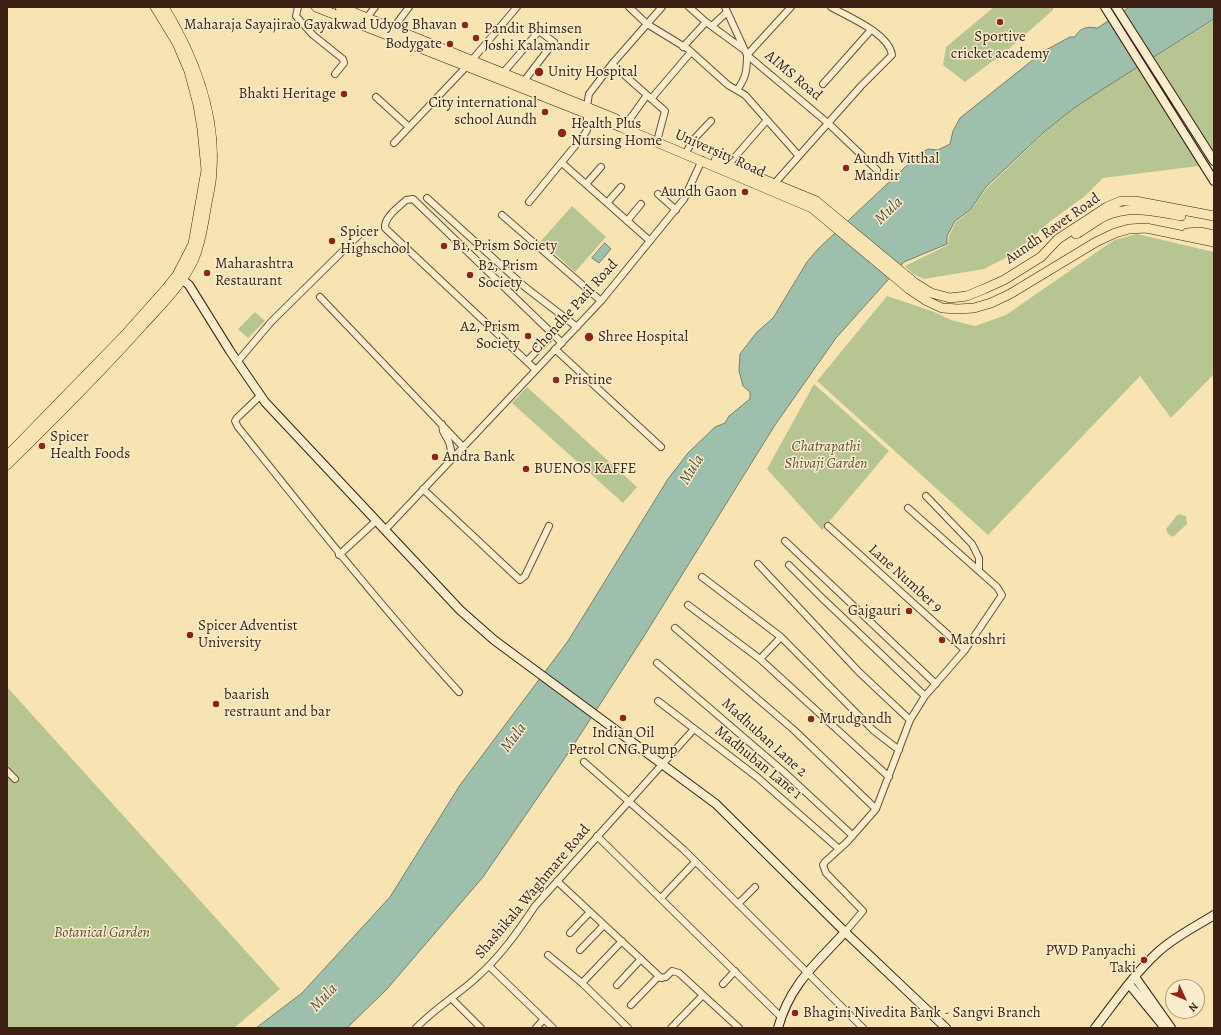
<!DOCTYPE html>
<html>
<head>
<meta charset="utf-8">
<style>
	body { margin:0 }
	#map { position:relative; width:1221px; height:1035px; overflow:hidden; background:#f8e4b2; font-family:Alegreya,serif }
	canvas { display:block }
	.frame { position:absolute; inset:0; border:8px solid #3b1f13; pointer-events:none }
	.north { position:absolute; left:1165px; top:979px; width:40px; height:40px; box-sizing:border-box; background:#faedcd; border:1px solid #ae9b83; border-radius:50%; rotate:134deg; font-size:11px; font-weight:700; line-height:16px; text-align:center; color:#3b1f13 }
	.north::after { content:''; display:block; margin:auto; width:14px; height:18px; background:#8f2418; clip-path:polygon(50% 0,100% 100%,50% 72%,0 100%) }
</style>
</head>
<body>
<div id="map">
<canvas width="1221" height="1035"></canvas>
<div class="frame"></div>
<div class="north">N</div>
</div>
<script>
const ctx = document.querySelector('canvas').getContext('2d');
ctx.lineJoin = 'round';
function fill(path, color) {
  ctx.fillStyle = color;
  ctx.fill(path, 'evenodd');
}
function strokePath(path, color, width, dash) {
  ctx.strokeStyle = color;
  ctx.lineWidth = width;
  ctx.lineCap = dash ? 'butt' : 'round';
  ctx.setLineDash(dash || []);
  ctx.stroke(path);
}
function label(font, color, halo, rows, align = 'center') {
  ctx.font = font + ' Alegreya,serif';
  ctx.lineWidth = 3;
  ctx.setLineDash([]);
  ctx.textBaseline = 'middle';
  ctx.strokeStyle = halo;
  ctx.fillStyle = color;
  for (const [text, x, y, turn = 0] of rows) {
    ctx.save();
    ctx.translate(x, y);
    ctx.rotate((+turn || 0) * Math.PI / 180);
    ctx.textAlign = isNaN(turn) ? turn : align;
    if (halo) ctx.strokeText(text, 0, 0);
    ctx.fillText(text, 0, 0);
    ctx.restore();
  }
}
fill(new Path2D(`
	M994 7H1053V10L1010 48 965 82 943 65 946 47Z
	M1214 20V164L1103 178 1085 196 1052 220 1015 253 984 269 924 279 913 274 905 266 948 245 949 236 956 222 970 211 987 188 1045 132 1074 108 1106 87Z
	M572 206 606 237 575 272 541 241Z
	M1137 234 1214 252V374L1171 418 1140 376 988 535 817 381 887 296 932 311 951 320 975 326 1006 315 1114 240Z
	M255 312 265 321 248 338 238 329Z
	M814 384 889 451 822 530 767 469Z
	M527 387 637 487 623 503 512 403Z
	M1178 514 1186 516 1187 524 1173 537 1168 534 1166 529Z
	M7 687 280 989 234 1028H7Z`), '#b7c592');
const water = new Path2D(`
	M1130 7H1214V19L1106 87 1074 108 1044 132 986 187 970 210 955 221 947 236V244L904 262 836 338 775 425 641 641 569 752 483 877 387 989 347 1028H256L302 993 390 897 460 785 568 641 668 479 688 453 715 427 725 423 729 416 750 399V392L743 386 739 371 740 354 757 332 773 318 807 262 818 249 919 154 928 149 938 150 950 144 953 131 960 118 1044 51 1070 37H1075C1080 28 1086 26 1097 28Z
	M605 243 611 249 599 263 592 258Z`);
fill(water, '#9dbfab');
strokePath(water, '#767f6e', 1);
const street = new Path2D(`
	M298 7 296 16 313 35 343 59 344 63 335 74
	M629 7 647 24 688 49 728 85 745 95 799 156
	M689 7 706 22 743 49
	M725 7 747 55 829 124 877 170
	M365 20 375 7
	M712 26 727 12
	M392 30 409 7
	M683 47 706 22
	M472 60 517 7
	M612 64 665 111 657 141
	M503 73 539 31 554 42 524 81
	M823 84 871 30
	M737 90C746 78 747 70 747 55L791 7
	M376 97 409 127
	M651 99 691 52
	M627 123 647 95
	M394 143 466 67
	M688 149 694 139 711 121
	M562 163 650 241
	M728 165 767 120
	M586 184 601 167
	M774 184 861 86 892 55C889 33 848 17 831 7
	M658 194 676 210
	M427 198 525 287 577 327
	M529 202 584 135 587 130V106L589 94 612 64 662 7
	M607 203 621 187
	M502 215 601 301
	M627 221 641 204
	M320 297 463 447
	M555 349 661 447
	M238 361 271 322 358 236
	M527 361 553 334
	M536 370 385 228C384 217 399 207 406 200L413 199 562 343
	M260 396 237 418 235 421 238 427C310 517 381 607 459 692
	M442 424 443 431 449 442 453 458
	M423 489 520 580 525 576 549 526
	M926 496 972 544 979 558V571
	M828 526 965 650
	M385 530 601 301 684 199 702 160
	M785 541 936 684
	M339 555 376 521
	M758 564 859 672 910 720
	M789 565 820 596 925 696
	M702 577 781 637 873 730 899 750
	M688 605 760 659 889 777
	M675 628 794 730 876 809
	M760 659 781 637
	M657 663 784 772 852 835
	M658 701 757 777 839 849
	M584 762 684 850 863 1028
	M7 771 15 779
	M597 836 781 1017
	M557 881 661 978 666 977 672 971 679 973 739 1028
	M661 898 695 862
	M738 904 755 887
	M845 932 863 911 826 873 823 865 825 862 847 842 876 809 910 720 925 696 965 650 1002 595 997 587 908 508
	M570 933 590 912
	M580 950 604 925
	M548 955 582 983 628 1028
	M489 966 553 1028
	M582 983 622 941
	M723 984 735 971
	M617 985 641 959
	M451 998 481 1028
	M631 1005 659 976
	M416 1028C434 1009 456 996 475 979 500 957 517 933 535 906L694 729
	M536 1028 544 1019
	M671 1028 703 995`);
const secondary = new Path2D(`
	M1105 7 1214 181
	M1116 7 1214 161
	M177 275 189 285 230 351 265 402 460 610 494 640 716 804 845 932 946 1028
	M1135 977 1171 1028
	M1129 984 1165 1028
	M778 1028C790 984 816 964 845 932
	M1095 1028C1115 1002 1134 974 1158 952 1174 937 1195 927 1214 915`);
const primary = new Path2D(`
	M316 7 621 127 812 208 909 289 927 301 942 308 958 309 974 308 991 303 1010 294 1096 242 1115 233 1129 229 1146 228 1214 242
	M340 7 616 119
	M716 160 816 201 915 283 931 293 950 298 967 296 984 289 1004 280 1041 257 1058 239 1107 207 1121 201H1135L1214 216
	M1187 233 1200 232 1214 235
	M1076 234C1085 229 1095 221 1105 216 1129 205 1156 211 1181 216
	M7 456 123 337 165 290 177 275 193 244 206 170 202 129 198 105 189 71 177 43 155 7
	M7 465C53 420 99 374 142 326 161 305 182 285 194 259 201 243 203 226 206 209 208 196 212 183 212 170 216 112 193 55 164 7`);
strokePath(street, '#6a503b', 8);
strokePath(secondary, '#3b1f13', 10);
strokePath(primary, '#3b1f13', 10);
strokePath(street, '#faedcd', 6);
strokePath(secondary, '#faedcd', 8);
strokePath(primary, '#f8e4b2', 9);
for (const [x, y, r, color] of [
	[1000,22,4,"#8f2418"],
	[465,25,4,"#8f2418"],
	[476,38,4,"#8f2418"],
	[450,44,4,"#8f2418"],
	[539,72,5,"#8f2418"],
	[344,94,4,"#8f2418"],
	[545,112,4,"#8f2418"],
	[562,133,5,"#8f2418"],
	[846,168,4,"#8f2418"],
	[745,192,4,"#8f2418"],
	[332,241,4,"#8f2418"],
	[444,246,4,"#8f2418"],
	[207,273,4,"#8f2418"],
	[470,275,4,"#8f2418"],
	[528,336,4,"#8f2418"],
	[589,337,5,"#8f2418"],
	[556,380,4,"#8f2418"],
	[42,446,4,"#8f2418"],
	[435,457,4,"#8f2418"],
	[526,469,4,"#8f2418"],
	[909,611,4,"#8f2418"],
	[190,635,4,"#8f2418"],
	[942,640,4,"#8f2418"],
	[216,704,4,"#8f2418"],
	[623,718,4,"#8f2418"],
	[811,719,4,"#8f2418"],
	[1144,960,4,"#8f2418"],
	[795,1013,4,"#8f2418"]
]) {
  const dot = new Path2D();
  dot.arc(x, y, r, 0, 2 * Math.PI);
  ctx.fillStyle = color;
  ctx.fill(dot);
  strokePath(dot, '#faedcd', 1.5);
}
label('15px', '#3b1f13', '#faedcd', [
	["Maharaja Sayajirao Gayakwad Udyog Bhavan",457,25,"right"],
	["Pandit Bhimsen",484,29],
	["Joshi Kalamandir",484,46],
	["Sportive",1000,37,"center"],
	["cricket academy",1000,54,"center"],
	["Bodygate",442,44,"right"],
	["Unity Hospital",548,72],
	["Bhakti Heritage",336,94,"right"],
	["City international",537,103,"right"],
	["school Aundh",537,120,"right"],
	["Health Plus",571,124],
	["Nursing Home",571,141],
	["Aundh Vitthal",854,159],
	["Mandir",854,176],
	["Aundh Gaon",737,192,"right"],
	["Spicer",340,232],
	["Highschool",340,249],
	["B1, Prism Society",452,246],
	["Maharashtra",215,264],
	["Restaurant",215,281],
	["B2, Prism",478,266],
	["Society",478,283],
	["A2, Prism",520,327,"right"],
	["Society",520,344,"right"],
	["Shree Hospital",598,337],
	["Pristine",564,380],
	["Spicer",50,437],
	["Health Foods",50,454],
	["Andra Bank",443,457],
	["BUENOS KAFFE",534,469],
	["Gajgauri",901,611,"right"],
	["Spicer Adventist",198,626],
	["University",198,643],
	["Matoshri",950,640],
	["baarish",224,695],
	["restraunt and bar",224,712],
	["Mrudgandh",819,719],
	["Indian Oil",623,733,"center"],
	["Petrol CNG Pump",623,750,"center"],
	["PWD Panyachi",1136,951,"right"],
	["Taki",1136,968,"right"],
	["Bhagini Nivedita Bank - Sangvi Branch",803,1013]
], 'left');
label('15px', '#3b1f13', '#faedcd', [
	["AIMS Road",793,76,40],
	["University Road",720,154,24],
	["Aundh Ravet Road",1053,229,-35],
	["Chondhe Patil Road",575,307,-48],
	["Lane Number 9",905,579,42],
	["Madhuban Lane 2",764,738,42],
	["Madhuban Lane 1",758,763,39],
	["Shashikala Waghmare Road",533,892,-50]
]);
label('italic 15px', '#605139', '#faedcd', [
	["Chatrapathi",826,447],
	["Shivaji Garden",826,464],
	["Botanical Garden",102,933]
]);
label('italic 16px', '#584f41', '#faedcd', [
	["Mula",889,211,-44],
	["Mula",692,470,-58],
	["Mula",514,738,-53],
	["Mula",324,998,-47]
]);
</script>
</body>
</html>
